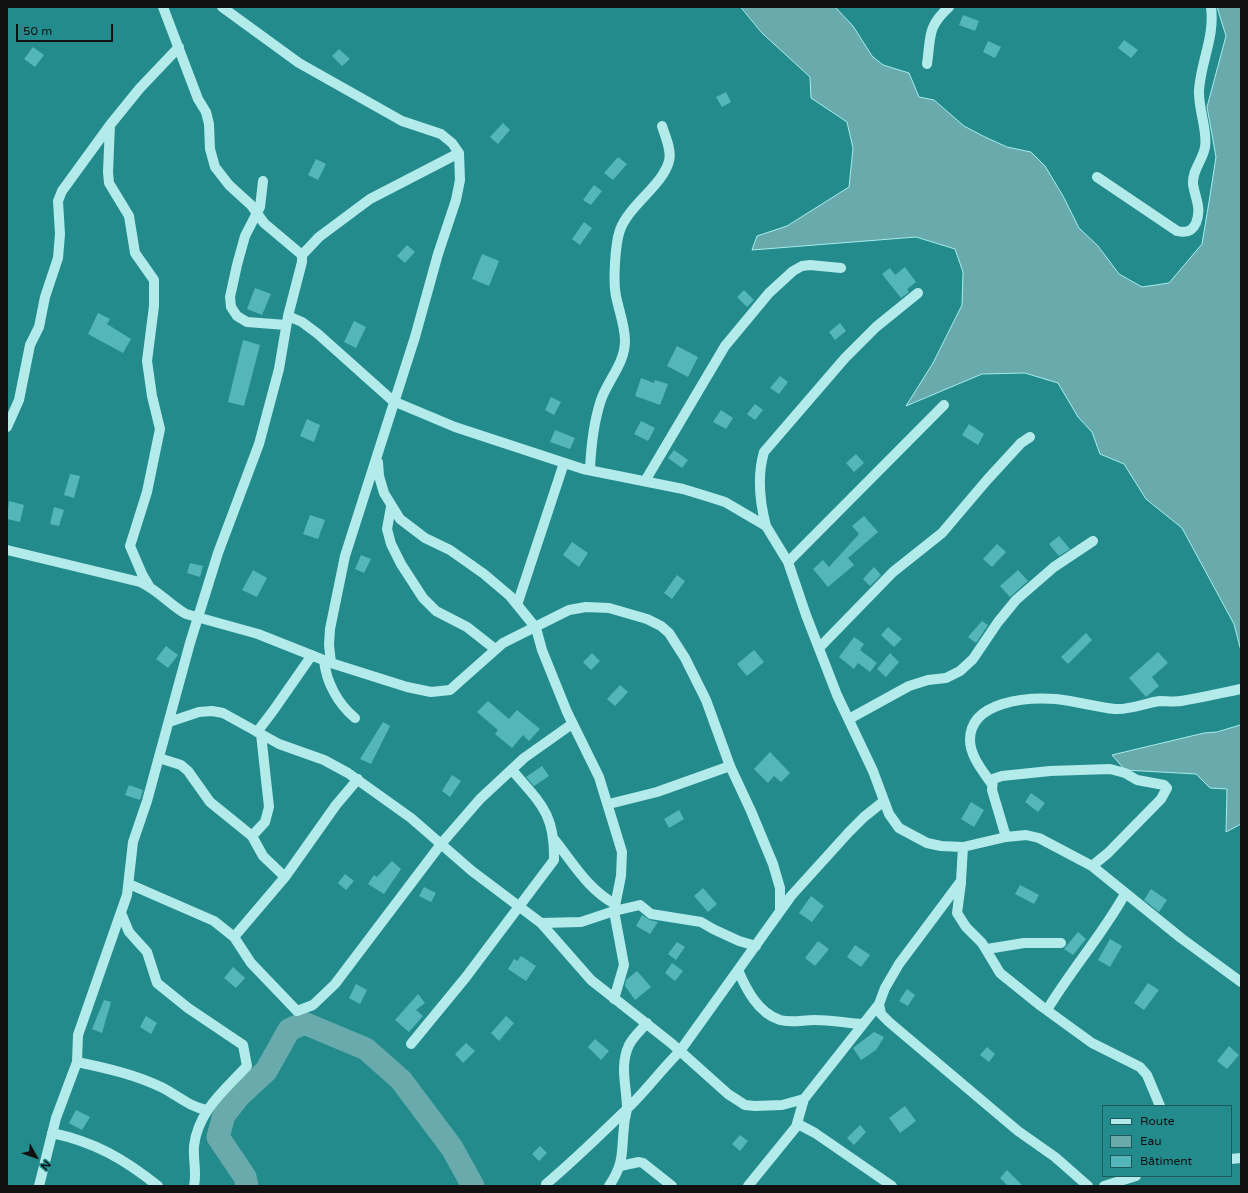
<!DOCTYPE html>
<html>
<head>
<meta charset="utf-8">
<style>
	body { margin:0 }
	#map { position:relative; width:1248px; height:1193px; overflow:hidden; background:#248b8d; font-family:"Varela Round",sans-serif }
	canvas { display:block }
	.frame { position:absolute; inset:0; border:8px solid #111; pointer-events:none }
	.legend { position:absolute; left:1102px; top:1105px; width:130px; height:72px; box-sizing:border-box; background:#248b8d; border:1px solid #1c5a5b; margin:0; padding:5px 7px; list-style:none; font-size:12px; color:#111 }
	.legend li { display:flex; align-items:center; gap:8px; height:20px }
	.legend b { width:20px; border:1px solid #1c5a5b }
	.north { position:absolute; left:16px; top:1137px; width:40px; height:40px; -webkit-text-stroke:3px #248b8d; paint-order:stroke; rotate:130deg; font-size:11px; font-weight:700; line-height:16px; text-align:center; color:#111 }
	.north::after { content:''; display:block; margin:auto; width:14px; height:18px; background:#111; clip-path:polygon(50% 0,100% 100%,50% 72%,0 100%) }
	.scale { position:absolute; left:16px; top:24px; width:97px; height:18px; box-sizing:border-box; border:2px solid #111; border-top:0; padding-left:5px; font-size:12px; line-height:14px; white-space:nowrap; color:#111; -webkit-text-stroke:3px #248b8d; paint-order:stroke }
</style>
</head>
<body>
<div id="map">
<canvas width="1248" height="1193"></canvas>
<div class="frame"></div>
<ul class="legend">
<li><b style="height:5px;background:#b3ebeb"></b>Route</li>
<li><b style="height:11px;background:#69abad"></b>Eau</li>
<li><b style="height:11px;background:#54b6b8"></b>Bâtiment</li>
</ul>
<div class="north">N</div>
<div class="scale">50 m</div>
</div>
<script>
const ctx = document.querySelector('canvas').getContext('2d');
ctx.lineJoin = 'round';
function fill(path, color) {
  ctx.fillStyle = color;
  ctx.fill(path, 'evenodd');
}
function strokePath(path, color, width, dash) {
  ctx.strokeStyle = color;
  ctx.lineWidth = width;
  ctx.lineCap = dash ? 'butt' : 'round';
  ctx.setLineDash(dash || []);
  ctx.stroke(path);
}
const water = new Path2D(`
	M741 7H835L853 26 872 56 883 65 909 73 919 97 934 100 964 126 985 137 1007 147 1031 152 1045 166 1063 196 1079 228 1098 246 1119 274 1142 287 1169 283 1202 244 1209 202 1216 157 1207 107 1226 36 1217 7H1241V651L1234 624 1182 528 1146 499 1124 464 1100 454 1092 432 1078 417 1058 383 1025 373 982 374 906 406 933 363 962 305 963 272 955 249 916 237 752 250 757 236 787 226 849 187 853 148 847 122 811 98 810 77 762 33Z
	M1241 723V824L1226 832 1227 789 1210 788 1196 774 1125 770 1112 755 1204 733 1217 732 1240 725Z`);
fill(water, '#69abad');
strokePath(water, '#a7ecec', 1);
strokePath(new Path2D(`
	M247 1186 245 1177 218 1137 224 1115 239 1096 266 1071 289 1030 304 1023 366 1049 401 1080 452 1148 473 1186`), '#69abad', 23);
fill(new Path2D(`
	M963 15 979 21 975 31 959 25Z
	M1124 40 1138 50 1131 58 1118 48Z
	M988 41 1001 47 995 58 983 52Z
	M33 47 44 55 35 67 24 59Z
	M339 49 350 59 342 66 332 56Z
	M726 92 731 102 722 107 716 97Z
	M503 123 510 130 498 144 490 137Z
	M618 157 627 164 613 180 604 173Z
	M316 159 326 164 318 180 308 175Z
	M594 185 602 191 591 205 583 200Z
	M584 222 592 228 580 245 572 239Z
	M407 245 415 252 405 263 397 256Z
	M482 254 499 261 489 286 472 279Z
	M905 267 916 282 907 289 909 292 901 298 882 274 890 268 895 275Z
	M255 288 271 294 262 315 247 309Z
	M744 290 754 300 747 307 737 297Z
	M98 313 110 319 107 324 131 339 123 353 88 334Z
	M354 321 366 327 356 348 344 342Z
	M840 323 846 331 835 340 829 332Z
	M243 340 260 345 244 406 228 402Z
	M677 346 698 357 688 377 667 366Z
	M780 376 788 382 779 394 770 388Z
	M641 378 654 383 655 380 668 384 660 405 635 396Z
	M551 397 561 402 554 415 545 410Z
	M755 404 763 410 755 420 747 414Z
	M721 410 733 418 726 429 713 422Z
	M307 419 320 425 314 442 300 436Z
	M641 421 655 428 648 441 634 434Z
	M969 424 984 434 978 445 962 435Z
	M555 430 575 438 570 449 550 442Z
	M674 450 688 460 682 468 668 458Z
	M856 454 864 463 854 472 846 463Z
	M70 474 80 476 74 498 64 495Z
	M9 501 24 505 20 522 7 519Z
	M54 507 64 510 59 526 50 524Z
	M310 515 325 520 318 539 303 534Z
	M864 516 878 532 848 558 854 565 828 587 813 569 823 560 829 567 859 534 852 526Z
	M1059 536 1070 549 1059 556 1049 544Z
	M572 542 588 553 579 567 563 555Z
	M997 544 1006 552 992 567 983 559Z
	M361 555 371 559 364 573 355 569Z
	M190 563 203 566 200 577 187 573Z
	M874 567 881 575 870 586 863 579Z
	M253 570 267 578 257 597 242 590Z
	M1018 570 1028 581 1010 597 1000 586Z
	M677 575 685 581 672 599 664 593Z
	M982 621 988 625 976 643 968 637Z
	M888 627 902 639 894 647 881 635Z
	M1086 633 1092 640 1068 664 1061 657Z
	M854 637 864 644 860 650 877 663 870 672 858 663 854 669 839 657Z
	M166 646 178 655 168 668 156 659Z
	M754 650 764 662 747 676 737 664Z
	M1158 652 1168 663 1152 677 1159 686 1146 697 1129 678Z
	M592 653 600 661 591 670 583 662Z
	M890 653 899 662 886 677 877 669Z
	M620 685 628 692 615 706 607 699Z
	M488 701 509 719 517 710 540 729 529 741 523 735 512 748 495 734 498 730 477 712Z
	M383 722 390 726 371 764 360 759Z
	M770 752 790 773 781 782 774 776 768 783 754 769Z
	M542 766 549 776 534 786 526 777Z
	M452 775 461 781 450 797 442 791Z
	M129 785 143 790 140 800 125 795Z
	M1031 793 1045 803 1038 812 1025 802Z
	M971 802 984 810 974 827 961 819Z
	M679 810 684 819 669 828 664 819Z
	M392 861 401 869 384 894 368 884 374 875 377 877Z
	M345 874 354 881 346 890 338 883Z
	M1020 885 1039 895 1034 904 1015 894Z
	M424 887 436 893 431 902 419 896Z
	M703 888 717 904 708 912 694 896Z
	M1151 889 1167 900 1159 912 1144 900Z
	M811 896 824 906 812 922 799 913Z
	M642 915 650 920 658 922 650 934 636 926Z
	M1078 932 1086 939 1073 955 1064 949Z
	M1110 939 1122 946 1110 967 1098 960Z
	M818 941 829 949 815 966 805 958Z
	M677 942 685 947 676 960 668 954Z
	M855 945 870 955 861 967 847 957Z
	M521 956 536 966 526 981 508 969 514 959 517 961Z
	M672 963 683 971 675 981 665 973Z
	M233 967 245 978 236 988 224 978Z
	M637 971 651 987 635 1000 625 986 626 980Z
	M1148 983 1159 990 1144 1010 1134 1003Z
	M356 984 367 990 360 1004 349 998Z
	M907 989 915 995 908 1006 899 1001Z
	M418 994 425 1003 416 1010 423 1016 409 1032 395 1020Z
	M104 1000 111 1002 102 1033 92 1029Z
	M146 1016 157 1023 151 1034 140 1027Z
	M506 1016 514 1023 499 1041 491 1033Z
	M874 1032 884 1037 876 1050 861 1060 853 1048Z
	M595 1039 609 1051 601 1060 588 1047Z
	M466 1043 475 1051 463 1063 455 1054Z
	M1229 1046 1239 1055 1227 1069 1217 1061Z
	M987 1047 995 1054 989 1062 980 1055Z
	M905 1106 916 1121 900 1133 889 1118Z
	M76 1110 90 1117 82 1130 69 1123Z
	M860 1125 866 1132 854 1145 847 1138Z
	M740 1135 748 1141 740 1151 732 1144Z
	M540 1146 547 1153 539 1161 532 1154Z
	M1007 1170 1023 1186H1008L1000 1178Z`), '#54b6b8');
strokePath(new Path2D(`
	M222 7 299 63 402 121 441 134 452 143 459 153 460 180 456 200 438 254 415 337 345 556 330 629 329 645 331 663
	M927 64C931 36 927 27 949 7
	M110 125 108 172 109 183 129 216 135 253 154 280V306L147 361 152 396 160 429 147 492 130 546 142 574 149 586
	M1097 177 1177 231C1185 233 1192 232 1196 223 1202 208 1195 198 1193 184 1192 170 1203 160 1205 147 1208 131 1198 109 1199 90 1201 61 1215 37 1211 7
	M263 181 260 207 245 236 237 265 230 297 231 307 237 316 247 322 286 325
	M302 255 319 237 370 199 459 153
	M288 316 302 322 318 334 393 401 455 427 583 469 683 489 706 496 725 502 766 526 788 562 806 615 837 695 873 771 889 814 899 828 927 843 941 846 963 847 1006 837 1026 835 1039 838 1092 866 1181 938 1241 982
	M7 427 19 400 30 345 39 327 45 297 58 258 60 234 58 201 62 191 110 125 140 88 179 47
	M378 462 379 476 384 493 400 519 425 538 450 550 484 574 510 596 536 628 542 650 567 712 599 777 622 852 621 876 614 911 624 965 614 999
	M590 469C591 447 594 421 601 400 608 380 625 363 625 341 625 326 619 311 616 296 613 282 615 244 620 230 629 205 663 185 669 161 672 150 665 136 662 126
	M645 481 725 346 769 293 793 271 802 266 810 265 841 268
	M391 507 387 529 391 544 401 564 423 598 436 611 467 627 495 649
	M766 526C760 503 757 476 764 452L845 358 876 327 918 293
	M7 550 140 582C158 590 170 605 186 614L258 634 331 663 407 687 431 692 450 690 503 643 569 610 586 607 609 608 647 619 661 626 669 633 685 658 706 700 730 766 751 811 773 864 780 888V910
	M788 562 944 405
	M517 605 564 463
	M819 648 893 572 942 533 987 480 1021 443 1030 437
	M324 660C326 682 338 704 355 718
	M849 719 909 686 928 680 946 678 960 671 973 659 998 622 1016 600 1054 567 1093 541
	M169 722 199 712 212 711 223 713 279 744 324 760 348 773 411 818 472 871 541 923 591 980 671 1043 728 1094 745 1105 755 1106 782 1105 804 1099
	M257 732 273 711 312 655
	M159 758 181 765 188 771 210 802 252 836 263 856 285 877
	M991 783C983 771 970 756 970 740 970 701 1027 697 1056 699 1076 701 1095 707 1115 709 1131 710 1145 703 1160 701 1167 701 1174 702 1181 701 1201 698 1221 693 1241 689
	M609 804 657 792 730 766
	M252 836 265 822 269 807 261 734
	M1006 837 992 790 993 779 1002 776 1050 771 1110 769 1125 773 1137 780 1164 785 1167 788 1161 799 1108 853 1092 866
	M553 838C572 861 587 889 615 904
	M963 847 961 881 899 964 885 988 879 1004 881 1014 889 1022 1018 1131 1055 1157 1088 1186
	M961 883 957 913 966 927 982 943 1000 973 1041 1006 1092 1043 1140 1067 1147 1075 1160 1106
	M129 884 214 921 234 937 251 963 297 1011 313 1005 335 984 441 844 480 799 524 758 572 724
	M121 913 129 932 147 952 157 983 188 1008 243 1045 247 1066C225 1090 198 1111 194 1146 193 1160 197 1173 194 1186
	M541 923 581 922 614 911 640 905 651 914 701 922 713 929 739 941 756 946
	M234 937 285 877 336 805 358 779
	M987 949 1024 943H1061
	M738 970C746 989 758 1013 780 1020 791 1023 803 1020 814 1020 831 1020 847 1023 863 1024
	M1047 1010C1071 970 1102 935 1125 894
	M411 1044 466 977 554 860C555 813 540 803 512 770
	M77 1062C106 1068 137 1075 163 1088 178 1096 190 1107 207 1110
	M798 1124 815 1133 892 1186
	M52 1133C95 1142 124 1159 158 1186
	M1231 1159 1241 1158
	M620 1166 639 1162 643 1163 672 1186
	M546 1184C576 1159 603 1132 631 1105 648 1088 663 1068 680 1051L791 896 849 832 864 817 884 801
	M39 1186 56 1118 77 1062 78 1035 127 895 133 842 147 801 190 643 218 553 259 444 279 369 288 316 302 262V255L264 223 251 205 229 185 215 167 210 149 209 124 206 112 198 99 163 7
	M609 1186C625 1162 621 1153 624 1127 624 1121 626 1115 627 1109 627 1086 619 1067 629 1045 633 1037 641 1030 647 1023
	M748 1186 796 1127 804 1099 879 1004
	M1104 1186 1136 1176`), '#b3ebeb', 10);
</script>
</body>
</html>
